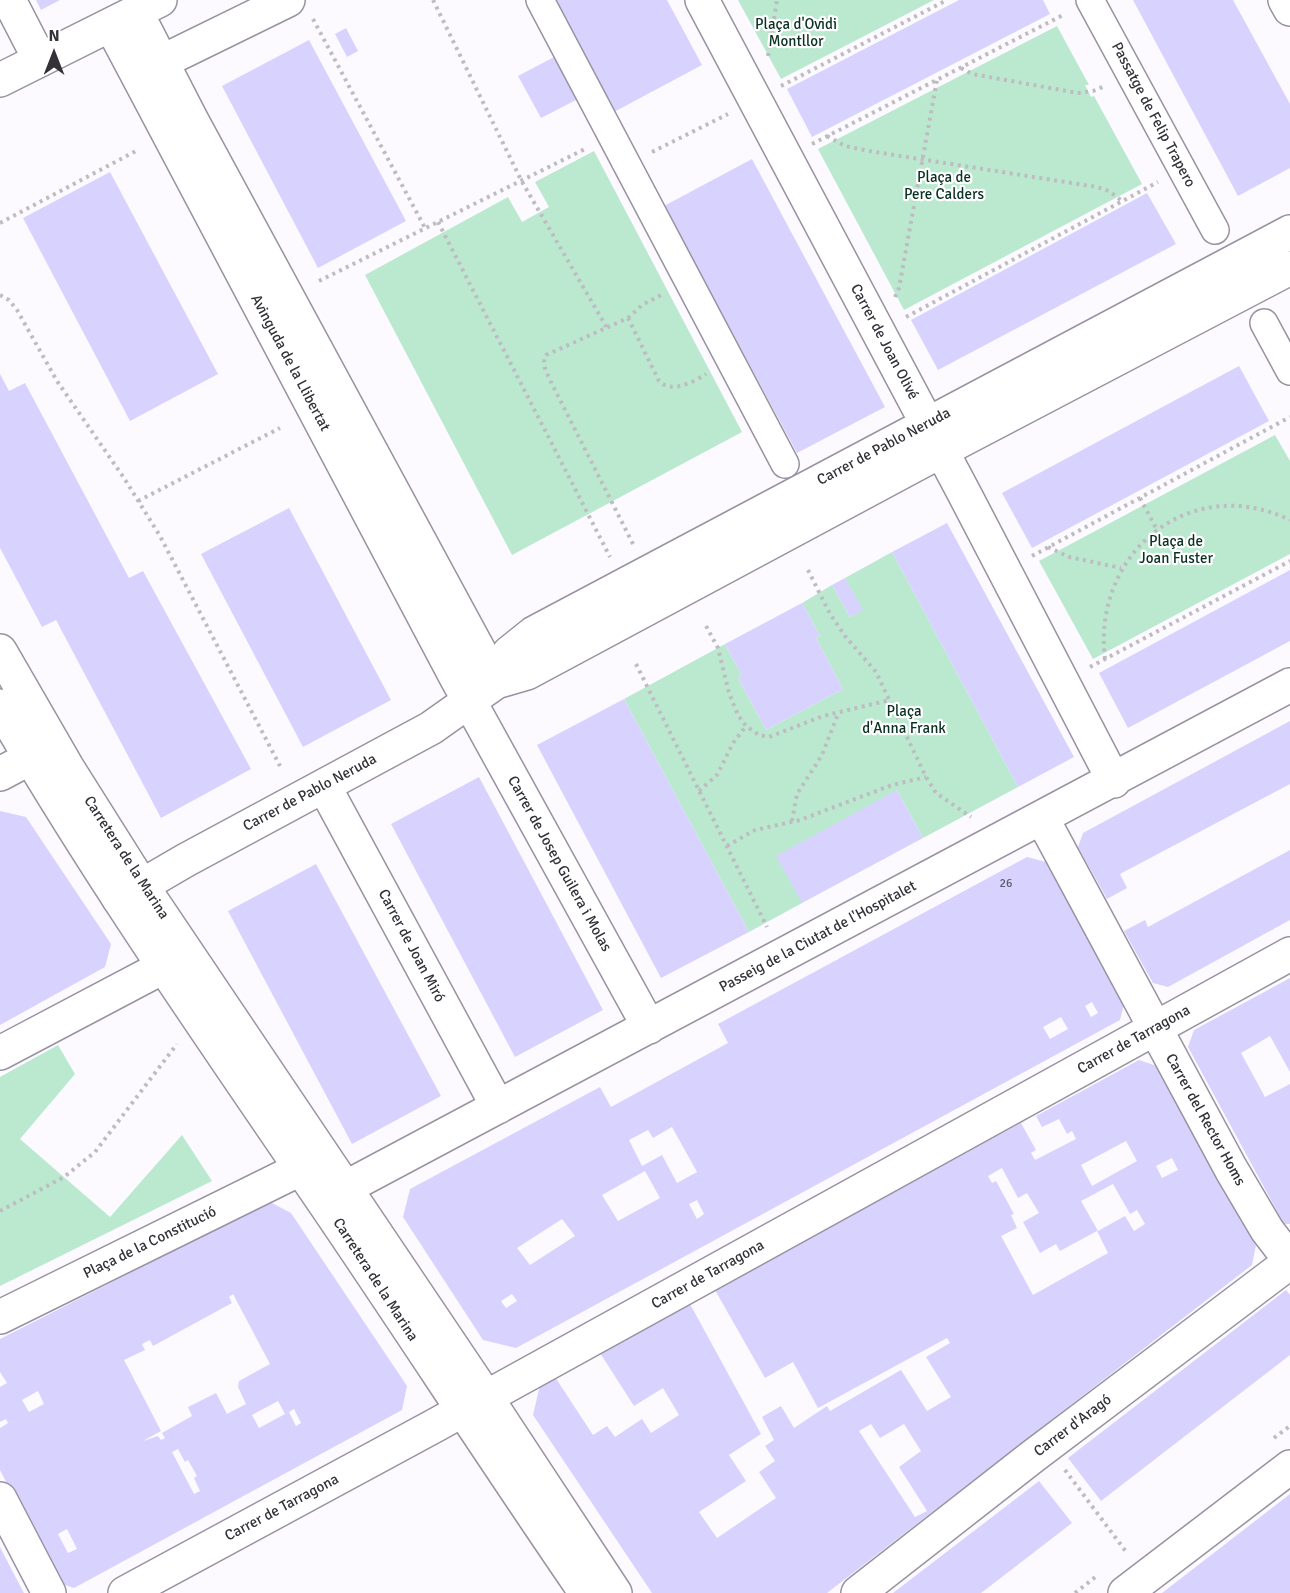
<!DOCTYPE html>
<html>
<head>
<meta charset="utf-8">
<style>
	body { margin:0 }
	#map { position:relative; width:1290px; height:1593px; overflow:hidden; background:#fcfafe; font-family:Signika,sans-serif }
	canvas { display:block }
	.north { position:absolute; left:24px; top:24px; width:60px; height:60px; -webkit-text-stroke:4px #fff; paint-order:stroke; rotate:0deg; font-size:16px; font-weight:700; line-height:24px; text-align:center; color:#343138 }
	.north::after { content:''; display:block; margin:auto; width:21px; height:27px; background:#343138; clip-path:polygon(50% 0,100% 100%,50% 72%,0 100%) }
</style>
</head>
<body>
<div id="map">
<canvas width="1290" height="1593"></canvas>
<div class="north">N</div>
</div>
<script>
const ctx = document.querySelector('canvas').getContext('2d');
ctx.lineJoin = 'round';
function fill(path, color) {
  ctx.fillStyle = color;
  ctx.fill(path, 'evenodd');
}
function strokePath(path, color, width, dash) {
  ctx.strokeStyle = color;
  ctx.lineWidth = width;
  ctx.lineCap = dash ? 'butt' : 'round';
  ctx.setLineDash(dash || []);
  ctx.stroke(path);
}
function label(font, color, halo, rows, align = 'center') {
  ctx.font = font + ' Signika,sans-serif';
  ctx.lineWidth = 4.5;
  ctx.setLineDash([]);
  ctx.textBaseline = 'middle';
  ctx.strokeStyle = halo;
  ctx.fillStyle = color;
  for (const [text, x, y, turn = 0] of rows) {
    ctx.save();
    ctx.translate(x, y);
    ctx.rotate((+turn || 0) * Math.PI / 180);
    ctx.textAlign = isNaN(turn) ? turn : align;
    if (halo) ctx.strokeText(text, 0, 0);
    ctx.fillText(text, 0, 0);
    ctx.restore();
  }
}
fill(new Path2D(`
	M738 0H934L781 79Z
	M1057 26 1089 85H1085L1091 97 1094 96 1142 184 904 310 818 149Z
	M594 151 742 432 512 555 365 275 508 197 522 222 549 207 535 182Z
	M1275 435 1290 461V554L1093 659 1039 561Z
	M892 552 1018 787 923 838 897 790 802 903 749 932 624 699 725 644 742 676 738 678 766 730 843 689 816 638 820 636 802 603 832 585 850 617 862 610 845 578Z
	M58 1045 75 1074 20 1139 110 1217 182 1135 212 1181 0 1286V1077Z`), '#bae9d0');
fill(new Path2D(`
	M36 0H60L41 10Z
	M555 0H667L702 65 614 112Z
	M959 0H1043L1050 14 812 137 787 89Z
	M1133 0H1233L1290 104V168L1238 196Z
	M346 28 358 51 347 57 335 34Z
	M309 40 406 221 318 268 222 86Z
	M558 55 580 98 541 118 518 76Z
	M752 159 885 407 797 453 664 206Z
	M110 172 218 374 130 421 23 218Z
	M1147 193 1176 244 938 370 911 320Z
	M1239 366 1269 421 1032 548 1002 493Z
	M0 374 9 391 25 383 129 578 143 571 251 769 161 818 56 620 42 627 0 548Z
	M289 508 391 700 303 747 201 554Z
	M947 523 1074 757 1018 787 892 552Z
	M1290 570V641L1128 728 1099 673Z
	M845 578 863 610 850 617 832 585Z
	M802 603 820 636 816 638 843 689 766 730 738 678 742 676 725 644Z
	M624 699 749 932 661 978 537 745Z
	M1290 721V784L1120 874 1127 888 1107 899 1078 847 1083 833Z
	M479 777 603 1010 515 1057 391 824Z
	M897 790 923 838 802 903 776 856Z
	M0 811 26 817 111 944 105 967 0 1025Z
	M1290 850V920L1168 987 1153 983 1124 931 1145 920 1148 927Z
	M1027 857 1046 862 1124 1004 1120 1020 516 1348 483 1340 403 1217 410 1189 600 1087 611 1107 728 1043 718 1024ZM1092 1002 1098 1013 1091 1017 1085 1006ZM1061 1017 1068 1029 1050 1039 1043 1027ZM672 1127 697 1172 677 1183 662 1155 642 1166 629 1140 648 1130 653 1138ZM645 1171 660 1198 618 1221 602 1195ZM697 1200 704 1214 697 1219 689 1204ZM562 1219 575 1236 530 1265 517 1248ZM512 1294 517 1301 506 1308 501 1301Z
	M316 864 441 1096 352 1144 228 911Z
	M1290 978V1072L1270 1036 1241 1053 1265 1097 1290 1084V1224H1284L1188 1047 1194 1030Z
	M1139 1060 1157 1066 1256 1245 1252 1265 827 1593H652L533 1415 540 1385 555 1377 593 1435 607 1426 615 1437 642 1419 651 1433 679 1415 663 1388 634 1406 600 1353 690 1304 761 1434 729 1455 746 1481 699 1512 717 1538 776 1498 759 1472 775 1461 765 1446 774 1440 762 1417 781 1406 794 1428 827 1406 830 1411 901 1370 927 1411 951 1397 926 1357 950 1343 947 1338 818 1408 793 1362 765 1378 715 1290 1021 1123 1036 1150 1031 1153 1035 1160 1076 1139 1072 1131 1067 1134 1059 1119 1042 1127 1036 1116ZM1126 1141 1137 1161 1092 1186 1081 1165ZM1172 1158 1178 1170 1162 1178 1156 1166ZM1002 1168 1018 1198 1027 1193 1039 1213 1023 1222 1040 1253 1056 1244 1060 1251 1097 1231 1108 1253 1033 1295 1001 1236 1017 1228 1011 1215 1014 1214 996 1181 992 1183 988 1176ZM1113 1184 1130 1214 1137 1210 1145 1224 1134 1231 1125 1216 1098 1231 1081 1201ZM871 1424 880 1438 904 1424 921 1451 899 1467 927 1511 915 1517 859 1431Z
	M270 1202 291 1213 407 1386 402 1410 74 1588 59 1583 0 1470V1428L8 1423 6 1419 0 1422V1387L7 1383 0 1372V1339ZM233 1294 270 1364 239 1381 238 1387 246 1404 227 1414 216 1393 188 1407 192 1416 162 1433 165 1438 161 1440 158 1436 143 1441 161 1431 124 1360 145 1350 142 1344 150 1340 153 1346 232 1303 229 1297ZM38 1391 44 1404 29 1412 22 1400ZM278 1401 285 1414 259 1428 252 1415ZM294 1409 301 1423 296 1426 289 1412ZM178 1449 185 1462 188 1460 197 1476 194 1478 200 1491 194 1494 172 1452ZM67 1529 77 1549 68 1553 58 1534Z
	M1286 1290 1290 1295V1355L1101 1501 1068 1458Z
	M1039 1481 1072 1523 989 1587 981 1593H893Z
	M1290 1494V1593H1162Z
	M0 1547 17 1580 24 1593H0Z`), '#d7d3fe');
const pedestrian = new Path2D(`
	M540 0 785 464
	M1090 0 1215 230
	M1264 323 1290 371`);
const minor = new Path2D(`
	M9 0 40 60
	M702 0 964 493 1114 781
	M1285 0 1290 9
	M136 12 191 119 496 682
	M111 25 456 677 649 1027
	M141 72 288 0
	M0 80 160 0
	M496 682 509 653 534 633 1290 232
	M324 786 498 1107
	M1042 818 1231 1169 1267 1230 1290 1260
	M119 899 186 860 431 728 496 682 527 673 941 451 1290 268
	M0 1053 163 967C174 965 182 964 191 970
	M345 1188 1290 685
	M0 1317 300 1169
	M0 1499 49 1593
	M125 1593 434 1426 1290 954
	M858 1593 1032 1457 1290 1262
	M1125 1593 1290 1467`);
const tertiary = new Path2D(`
	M0 651 67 767 142 886 486 1397 615 1593
	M0 706C100 879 215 1042 327 1207 414 1335 498 1465 586 1593
	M0 774 30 758 42 741`);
strokePath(pedestrian, '#9992a1', 30);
strokePath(minor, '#9992a1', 36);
strokePath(tertiary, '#9992a1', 36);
strokePath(new Path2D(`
	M433 0 521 180 607 328
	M313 19 425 228
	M768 56 777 0
	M961 68 972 74 1078 93 1093 91 1105 86
	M781 86 947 0
	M827 136 845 146 869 151 1097 187 1109 191 1122 201
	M812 144 1065 14
	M652 152 728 114
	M438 222 610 557
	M0 223 136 151
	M319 281 587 148
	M0 295 9 300 17 310 57 381 124 478 160 536 280 766
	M895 297 899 288 937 80
	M906 317 1158 182
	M628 318 659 381C672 394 693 382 706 374
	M1140 498 1157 530
	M138 501 280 428
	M633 544 551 382C547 373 541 364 546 355L628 318 642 305 663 294
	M1048 547 1069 557 1121 568
	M1032 556 1290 417
	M808 570 830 614 845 636 876 672 926 777 936 793 971 817
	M706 626 718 648 729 693 738 715 746 726 759 735 769 737 823 716 890 700
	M1105 659C1092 552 1191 472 1290 520
	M636 664 767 927
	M1090 667 1290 561
	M699 791 717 775 733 743 746 726
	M792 821 797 794 822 755 838 714
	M727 846 755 830 800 820 892 785 926 777
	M0 1211 64 1177 95 1152 177 1044
	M1274 1438 1290 1426
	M1065 1470 1127 1553
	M1075 1593 1098 1575`), '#bebcc1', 4, [3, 4.5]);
strokePath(pedestrian, '#fff', 27);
strokePath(minor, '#fff', 33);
strokePath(tertiary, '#fff', 33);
label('12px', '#5d5a6a', null, [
	["26",1006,884]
]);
label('15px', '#093121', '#fff', [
	["Plaça d'Ovidi",796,25],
	["Montllor",796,42],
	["Plaça de",944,178],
	["Pere Calders",944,195],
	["Plaça de",1176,542],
	["Joan Fuster",1176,559],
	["Plaça",904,712],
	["d'Anna Frank",904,729]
]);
label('15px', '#343138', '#fff', [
	["Passatge de Felip Trapero",1153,115,62],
	["Carrer de Joan Olivé",884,342,62],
	["Avinguda de la Llibertat",290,363,62],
	["Carrer de Pablo Neruda",884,447,-28],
	["Carrer de Pablo Neruda",310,793,-28],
	["Carretera de la Marina",126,858,57],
	["Carrer de Josep Guilera i Molas",559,864,61],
	["Passeig de la Ciutat de l'Hospitalet",818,937,-28],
	["Carrer de Joan Miró",411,946,62],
	["Carrer de Tarragona",1134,1040,-29],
	["Carrer del Rector Homs",1205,1120,61],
	["Plaça de la Constitució",150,1243,-26],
	["Carrer de Tarragona",708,1275,-29],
	["Carretera de la Marina",375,1280,57],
	["Carrer d'Aragó",1073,1426,-37],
	["Carrer de Tarragona",282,1508,-28]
]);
</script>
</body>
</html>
